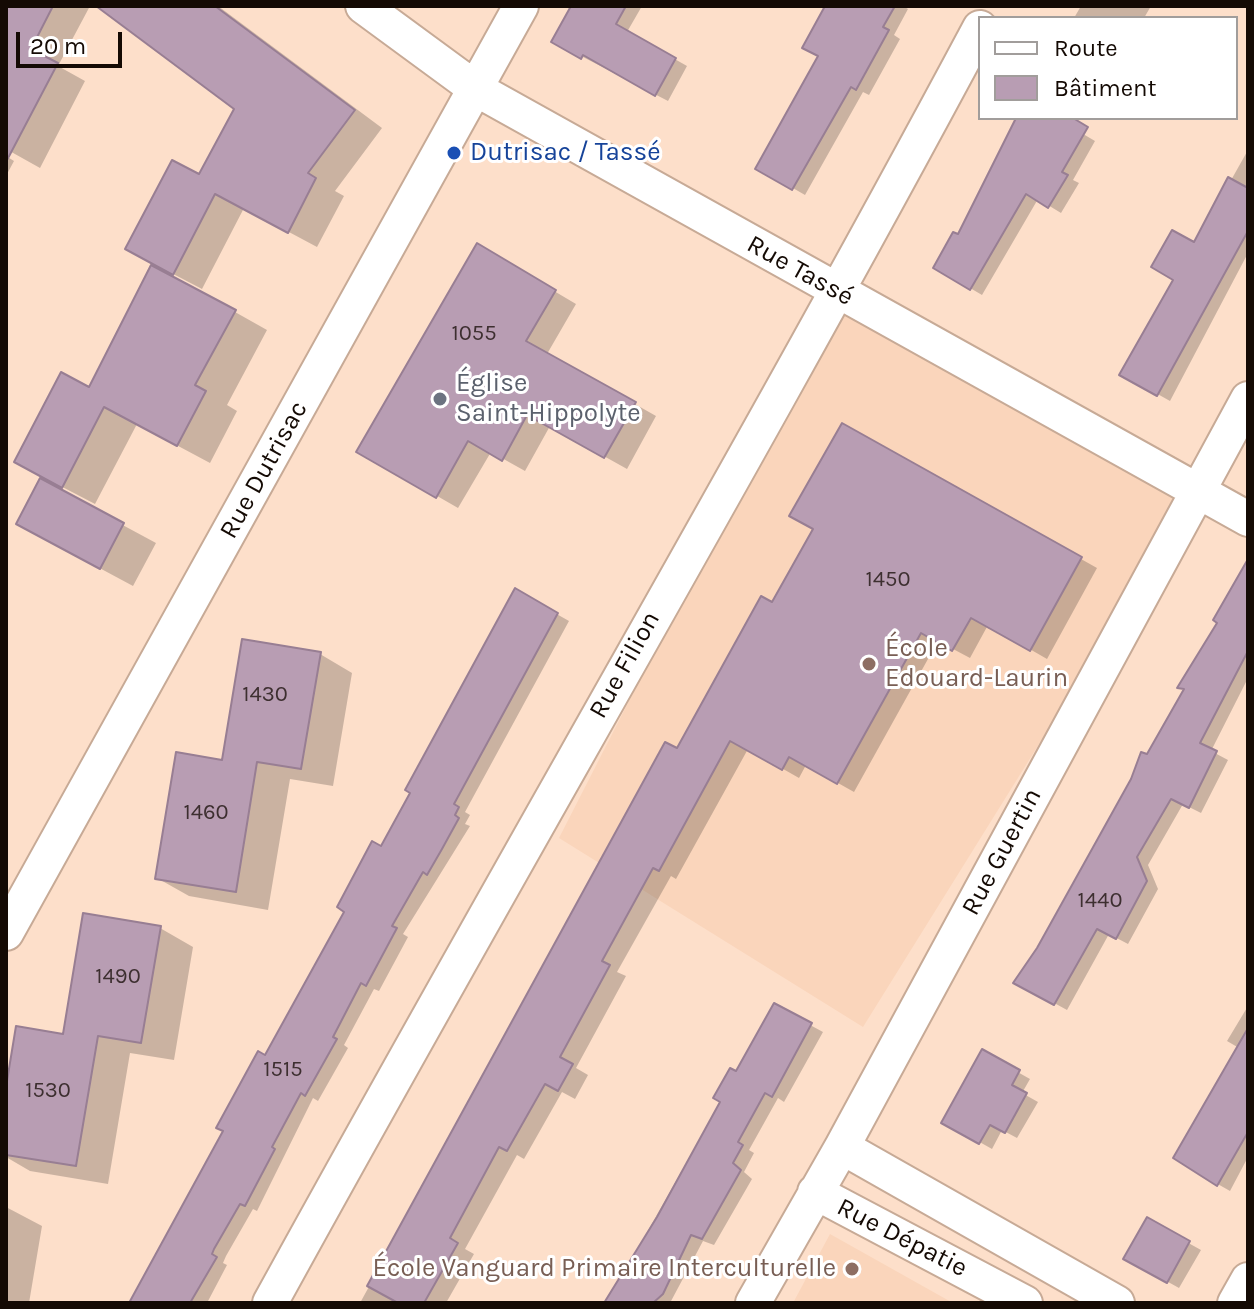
<!DOCTYPE html>
<html>
<head>
<meta charset="utf-8">
<style>
	body { margin:0 }
	#map { position:relative; width:1254px; height:1309px; overflow:hidden; background:#fddfca; font-family:Karla,sans-serif }
	canvas { display:block }
	.frame { position:absolute; inset:0; border:8px solid #140a04; pointer-events:none }
	.legend { position:absolute; left:978px; top:16px; width:260px; height:104px; box-sizing:border-box; background:#fff; border:2px solid #a19d9b; margin:0; padding:10px 14px; list-style:none; font-size:24px; color:#140a04 }
	.legend li { display:flex; align-items:center; gap:16px; height:40px }
	.legend b { width:40px; border:2px solid #a19d9b }
	.scale { position:absolute; left:16px; top:32px; width:106px; height:36px; box-sizing:border-box; border:4px solid #140a04; border-top:0; padding-left:10px; font-size:24px; line-height:28px; white-space:nowrap; color:#140a04; -webkit-text-stroke:6px #fff; paint-order:stroke }
</style>
</head>
<body>
<div id="map">
<canvas width="1254" height="1309"></canvas>
<div class="frame"></div>
<ul class="legend">
<li><b style="height:10px;background:#fff"></b>Route</li>
<li><b style="height:22px;background:#b89db3"></b>Bâtiment</li>
</ul>
<div class="scale">20 m</div>
</div>
<script>
const ctx = document.querySelector('canvas').getContext('2d');
ctx.lineJoin = 'round';
function fill(path, color) {
  ctx.fillStyle = color;
  ctx.fill(path, 'evenodd');
}
function strokePath(path, color, width, dash) {
  ctx.strokeStyle = color;
  ctx.lineWidth = width;
  ctx.lineCap = dash ? 'butt' : 'round';
  ctx.setLineDash(dash || []);
  ctx.stroke(path);
}
function label(font, color, halo, rows, align = 'center') {
  ctx.font = font + ' Karla,sans-serif';
  ctx.lineWidth = 6;
  ctx.setLineDash([]);
  ctx.textBaseline = 'middle';
  ctx.strokeStyle = halo;
  ctx.fillStyle = color;
  for (const [text, x, y, turn = 0] of rows) {
    ctx.save();
    ctx.translate(x, y);
    ctx.rotate((+turn || 0) * Math.PI / 180);
    ctx.textAlign = isNaN(turn) ? turn : align;
    if (halo) ctx.strokeText(text, 0, 0);
    ctx.fillText(text, 0, 0);
    ctx.restore();
  }
}
fill(new Path2D(`
	M838 292 1197 490 863 1027 559 838Z
	M830 1234 953 1303H793Z`), '#fad5bb');
fill(new Path2D(`
	M6 6H90L58 66 85 81 40 168 6 149Z
	M100 6H218L382 128 335 191 344 196 317 247 244 208 202 289 156 265 237 108Z
	M574 6H642L627 32 687 66 668 101 554 42Z
	M848 6H903L908 9 894 35 900 39 869 95 863 92 805 195 758 168Z
	M1081 6H1151L1144 18H1074Z
	M1019 118H1056L1095 141 1073 180 1079 183 1061 213 1038 199 982 295 936 268 959 237Z
	M1248 150V253L1170 401 1122 374Z
	M6 156 14 161 6 176Z
	M478 246 576 304 547 354 656 416 627 469 550 426 525 471 491 452 458 508 359 451Z
	M235 312 267 330 227 405 237 411 210 463 137 424 95 504 49 480 90 389Z
	M843 425 1097 568 1047 659 988 625 970 658 938 641 854 792 806 765 799 778 748 749 676 879 671 876 617 972 626 976 576 1068 588 1075 575 1099 562 1092 524 1159 517 1155 465 1249 474 1254 446 1303H360L666 744 678 751 773 605 816 529Z
	M41 481 156 543 133 586 51 542Z
	M516 591 569 621 465 812 470 815 465 824 470 826 403 934 408 937 379 991 374 989 344 1045 348 1048 318 1101 313 1098 257 1211 253 1209 226 1256 223 1263 227 1265 207 1303H132L382 849Z
	M1248 591V678L1211 751 1228 760 1201 813 1183 804 1148 865 1158 889 1128 944 1109 934 1067 1010 1016 982 1039 949 1185 690 1180 688Z
	M320 654 352 673 333 786 290 779 268 910 189 896 157 878 224 762Z
	M160 928 193 947 174 1060 130 1053 108 1184 30 1171 6 1157V1099Z
	M775 1006 823 1032 784 1102 778 1098 749 1150 754 1153 744 1172 752 1179 714 1245 703 1241 670 1303H607Z
	M1248 1006V1157L1230 1191 1179 1162 1239 1048 1227 1041Z
	M982 1052 1030 1079 1022 1093 1038 1102 1017 1138 1002 1130 992 1149 944 1122Z
	M6 1207 42 1226 29 1303H6Z
	M1147 1220 1201 1250 1179 1288 1125 1258Z`), '#0003');
const building = new Path2D(`
	M6 6H53L31 49 58 63 6 162Z
	M96 6H215L355 110 308 173 316 178 288 233 215 194 173 275 125 249 172 160 199 174 234 109Z
	M571 6H626L616 24 676 58 655 96 583 55 581 59 551 42Z
	M825 6H895L883 27 889 30 856 90 851 87 792 190 755 169 818 56 802 48Z
	M1016 118H1073L1088 127 1062 172 1068 175 1048 208 1026 194 970 290 933 268 953 232 958 234Z
	M1228 177 1248 188V231L1157 396 1119 375 1173 280 1151 267 1172 230 1194 242Z
	M477 243 556 290 526 341 636 402 604 458 527 415 502 461 468 441 436 498 356 452Z
	M151 265 236 310 195 385 206 391 177 446 104 407 62 488 14 462 61 372 89 387Z
	M842 423 1082 557 1030 651 971 618 952 651 921 633 837 784 789 757 782 770 730 741 659 871 653 868 602 961 610 965 560 1057 573 1064 558 1091 545 1084 507 1151 499 1147 450 1238 458 1243 424 1303H398L367 1286 665 742 677 748 761 596 772 602 813 529 789 516Z
	M40 478 124 523 100 569 16 524Z
	M1248 559V651L1200 743 1217 751 1189 808 1171 799 1137 857 1147 881 1116 939 1097 929 1054 1005 1013 983 1037 948 1131 779 1141 752 1147 754 1184 689 1177 688 1217 623 1213 620Z
	M515 588 558 613 454 804 459 807 455 815 459 818 442 849 427 875 423 872 392 926 397 928 366 986 361 983 333 1037 337 1039 305 1096 301 1093 272 1147 275 1149 245 1206 240 1204 214 1249 212 1254 217 1257 190 1303H129L223 1131 216 1128 258 1051 265 1055 344 912 337 907 372 841 381 846 410 793 405 790Z
	M242 639 321 652 301 769 257 762 236 892 155 879 176 752 222 760Z
	M83 913 161 926 141 1043 98 1036 76 1166 6 1155V1087L16 1026 63 1034Z
	M774 1003 812 1023 772 1097 765 1093 738 1142 743 1145 733 1163 741 1170 702 1239 691 1235 663 1294 653 1303H604L657 1217 720 1102 713 1098 730 1068 736 1071Z
	M1248 1028V1132L1217 1186 1173 1158Z
	M982 1049 1020 1070 1012 1085 1027 1093 1005 1133 990 1125 979 1144 941 1123Z
	M1147 1217 1190 1241 1167 1283 1123 1259Z`);
fill(building, '#b89db3');
strokePath(building, '#987e93', 2);
const minor = new Path2D(`
	M363 6 476 89 1248 519
	M6 933 521 6
	M842 1147 1117 1303
	M815 1192 1025 1303
	M270 1303C504 876 751 457 980 28
	M753 1303 842 1147 1248 399
	M1235 1303 1248 1280`);
strokePath(minor, '#c7aa96', 38);
strokePath(minor, '#fff', 34);
for (const [x, y, r, color] of [
	[454,153,8,"#1a4fb4"],
	[440,399,8,"#6b7280"],
	[869,664,8,"#8d6e63"],
	[852,1269,8,"#8d6e63"]
]) {
  const dot = new Path2D();
  dot.arc(x, y, r, 0, 2 * Math.PI);
  ctx.fillStyle = color;
  ctx.fill(dot);
  strokePath(dot, '#fff', 3);
}
label('22px', '#3d2f30', null, [
	["1055",474,334],
	["1450",888,580],
	["1430",265,695],
	["1460",206,813],
	["1440",1100,901],
	["1490",118,977],
	["1515",283,1070],
	["1530",48,1091]
]);
label('26px', '#164399', '#fff', [
	["Dutrisac / Tassé",470,153]
], 'left');
label('26px', '#140a04', '#fff', [
	["Rue Tassé",800,271,29],
	["Rue Dutrisac",264,470,-61],
	["Rue Filion",625,665,-61],
	["Rue Guertin",1002,852,-62],
	["Rue Dépatie",902,1238,27]
]);
label('26px', '#5b616d', '#fff', [
	["Église",456,384],
	["Saint-Hippolyte",456,414]
], 'left');
label('26px', '#785e54', '#fff', [
	["École",885,649],
	["Edouard-Laurin",885,679],
	["École Vanguard Primaire Interculturelle",836,1269,"right"]
], 'left');
</script>
</body>
</html>
